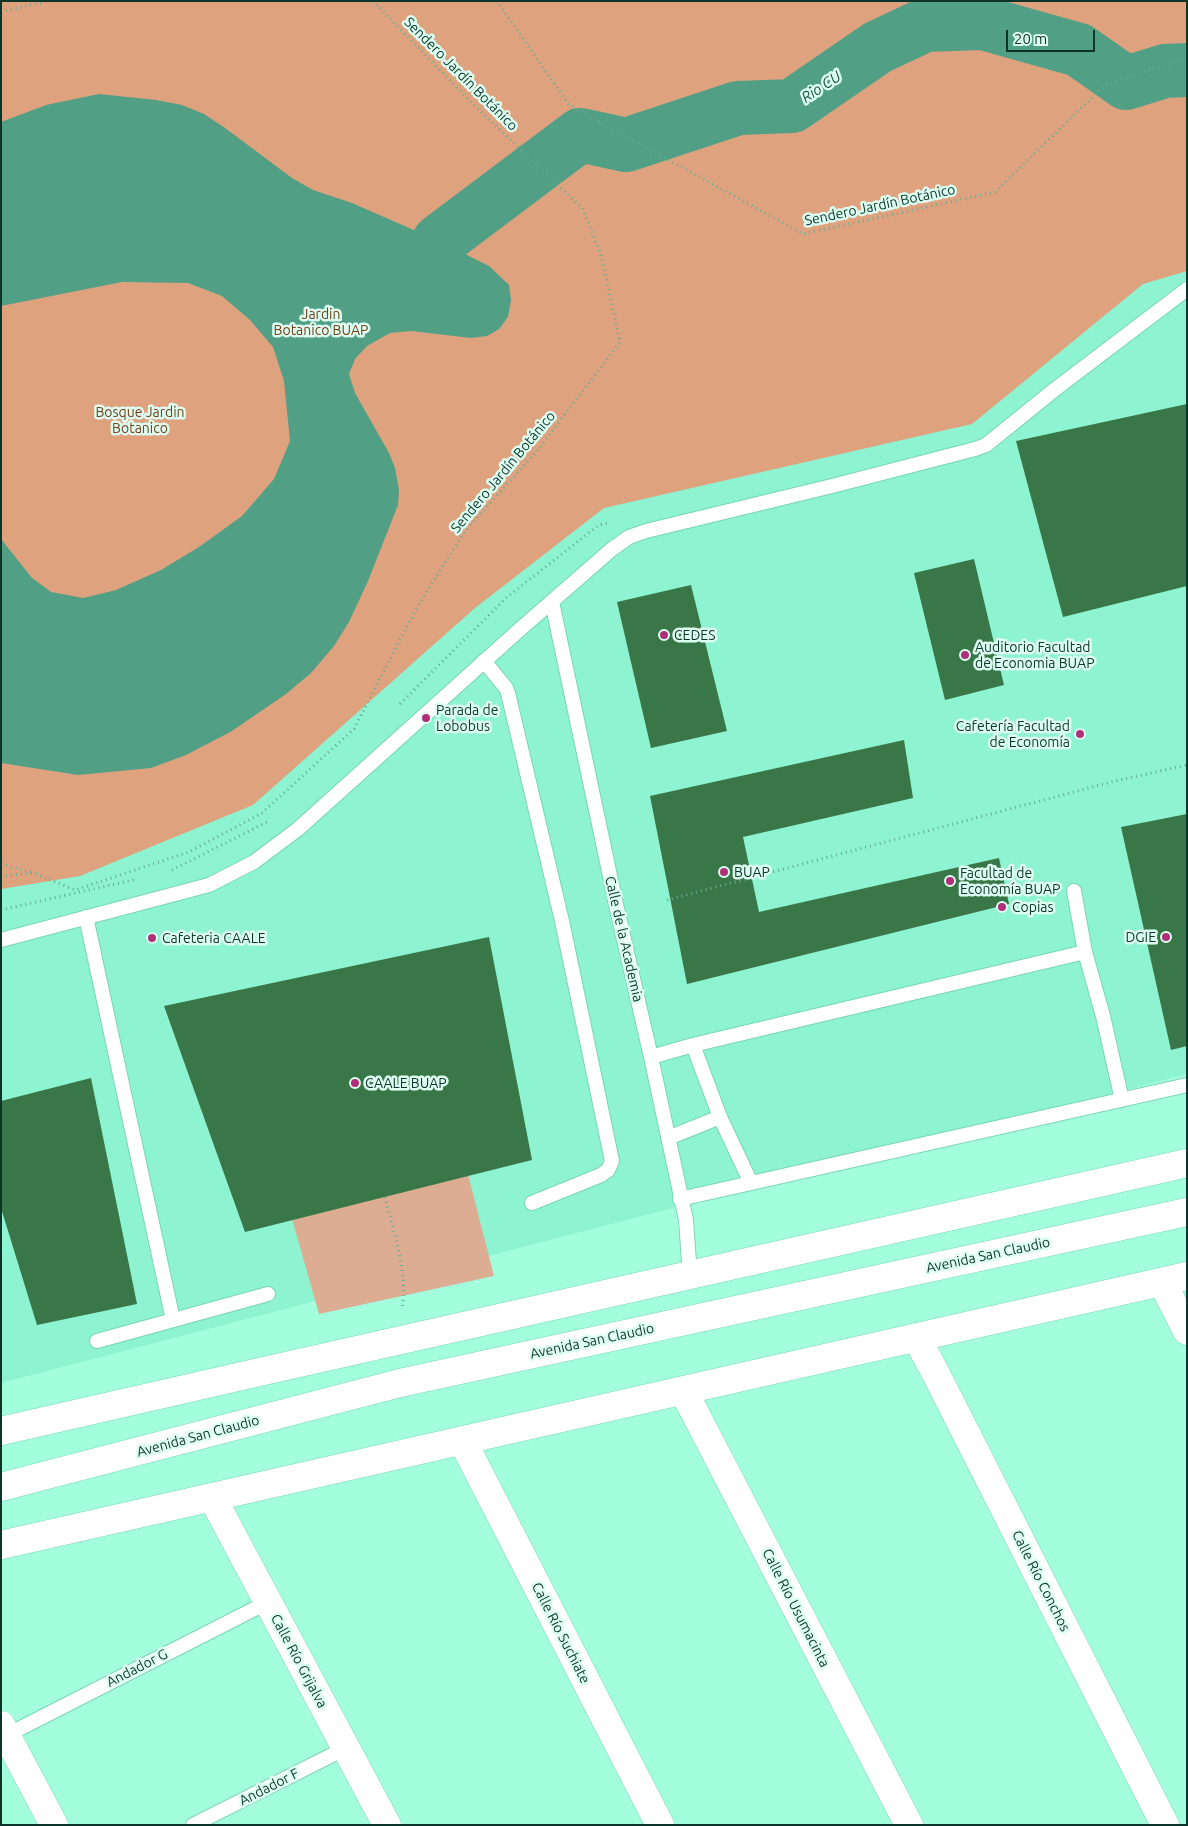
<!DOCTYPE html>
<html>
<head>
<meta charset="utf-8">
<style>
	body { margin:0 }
	#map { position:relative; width:1188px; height:1826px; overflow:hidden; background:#a3fede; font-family:Ubuntu,sans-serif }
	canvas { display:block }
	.frame { position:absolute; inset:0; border:2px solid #0d3429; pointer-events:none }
	.scale { position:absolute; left:1006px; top:30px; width:89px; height:22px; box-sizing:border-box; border:2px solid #0d3429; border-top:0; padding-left:6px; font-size:15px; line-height:18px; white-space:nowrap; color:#0d3429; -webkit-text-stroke:4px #ddfff1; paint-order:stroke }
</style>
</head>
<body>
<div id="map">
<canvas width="1188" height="1826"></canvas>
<div class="frame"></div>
<div class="scale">20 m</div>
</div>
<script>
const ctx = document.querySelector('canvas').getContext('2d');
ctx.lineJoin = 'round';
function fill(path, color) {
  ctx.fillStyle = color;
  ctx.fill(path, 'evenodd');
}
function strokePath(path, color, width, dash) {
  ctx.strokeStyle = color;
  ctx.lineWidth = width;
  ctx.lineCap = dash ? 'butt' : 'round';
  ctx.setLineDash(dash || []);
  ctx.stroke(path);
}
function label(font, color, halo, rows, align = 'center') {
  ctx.font = font + ' Ubuntu,sans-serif';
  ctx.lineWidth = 5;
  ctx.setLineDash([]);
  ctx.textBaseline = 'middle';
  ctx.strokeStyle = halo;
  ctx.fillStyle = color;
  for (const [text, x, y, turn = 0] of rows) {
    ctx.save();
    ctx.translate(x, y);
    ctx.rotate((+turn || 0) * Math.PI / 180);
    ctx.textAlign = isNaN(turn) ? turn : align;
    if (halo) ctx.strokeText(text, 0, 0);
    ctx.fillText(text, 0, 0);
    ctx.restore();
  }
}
fill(new Path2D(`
	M1 1H1187V1074L1 1383Z`), '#8df3d0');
fill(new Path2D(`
	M461 1147 494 1276 319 1314 283 1187Z`), '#dcad93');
fill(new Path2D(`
	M1 1H1187V271L1143 284 972 424 604 508 475 608 253 805 80 876 1 889Z`), '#dfa27f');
fill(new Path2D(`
	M99 94 156 100 182 105 204 114 225 128 292 178 313 190 352 203 439 241 489 266 509 285 511 300 508 317 499 329 487 336 471 338 411 331 390 333 367 346 355 359 349 374 355 393 389 453 395 468 399 490 398 505 368 581 349 622 334 646 311 673 286 694 232 731 186 755 151 768 78 775 1 763V539L32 578 51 592 83 598 116 590 161 570 199 547 242 516 274 479 290 441 284 381 273 347 250 320 222 296 188 283 122 282 1 306V122L46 105Z`), '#519f85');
strokePath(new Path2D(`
	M439 241 580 135 626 145 738 108 792 106 878 47 925 25 983 23 1079 50 1126 83 1165 71 1187 70`), '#519f85', 54);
fill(new Path2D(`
	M1187 404V586L1063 617 1016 441Z
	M974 559 1004 685 945 700 914 573Z
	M691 585 727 731 651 748 617 602Z
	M904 740 913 798 743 837 759 912 999 858 1009 904 687 984 650 796Z
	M1187 814V1046L1171 1050 1121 827Z
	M489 937 532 1160 245 1232 164 1006Z
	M91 1078 137 1304 37 1325 1 1208V1101Z`), '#397748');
const service = new Path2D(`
	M552 602 617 909 651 1057 686 1220 690 1276
	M484 661 506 688 508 693 562 921 612 1161 608 1170 601 1175 532 1203
	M1074 891 1085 952 1103 1016 1122 1100
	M86 917 173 1320
	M1 940 209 885 254 862 298 829 518 631 612 549 629 537 646 531 832 486 975 449 986 445 1054 390 1187 289
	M693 1045 720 1117 751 1183
	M651 1057 693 1045 1085 952
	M668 1138 720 1117
	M680 1199 1187 1085
	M97 1341 268 1294
	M7 1735 268 1602
	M193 1825 346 1748`);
const minor = new Path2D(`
	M1162 1282 1187 1331
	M916 1337 935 1372 1165 1825
	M683 1390 909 1825
	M1 1431C396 1340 792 1253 1187 1163
	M462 1440 660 1825
	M212 1497 387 1825
	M1 1545 1187 1276
	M1 1725 54 1825`);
const tertiary = new Path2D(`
	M1 1487 400 1383 1187 1212`);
strokePath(service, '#7bd5b6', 16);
strokePath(minor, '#7bd5b6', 29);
strokePath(tertiary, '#7bd5b6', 29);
strokePath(new Path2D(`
	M497 1 569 105 803 234 995 192 1105 85 1187 57
	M1 12 47 1
	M400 704 506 598 599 525 607 523
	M1 864 31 872
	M172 870 267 822
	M1 876 34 873 75 890 189 852 262 813 354 729 416 609 465 531 537 451 620 342 601 255 583 209 476 107 373 1
	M667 900 1115 781 1187 765
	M1 910 137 879
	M385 1197C393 1230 409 1276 402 1309`), '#66ac94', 3, [1, 4]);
strokePath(service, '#fff', 14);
strokePath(minor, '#fff', 28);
strokePath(tertiary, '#fff', 28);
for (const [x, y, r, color] of [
	[664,635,5,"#b12f79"],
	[965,655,5,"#b12f79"],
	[426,718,5,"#b12f79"],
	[1080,734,5,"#b12f79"],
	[724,872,5,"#b12f79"],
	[950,881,5,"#b12f79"],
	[1002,907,5,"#b12f79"],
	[1166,937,5,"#b12f79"],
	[152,938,5,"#b12f79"],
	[355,1083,5,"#b12f79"]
]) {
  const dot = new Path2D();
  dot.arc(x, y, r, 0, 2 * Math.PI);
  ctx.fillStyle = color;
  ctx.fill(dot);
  strokePath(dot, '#ddfff1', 2);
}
label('14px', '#0d3429', '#ddfff1', [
	["Sendero Jardín Botánico",461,74,45],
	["Sendero Jardín Botánico",880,205,-12],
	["Sendero Jardín Botánico",503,472,-50],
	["Calle de la Academia",624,939,77],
	["Avenida San Claudio",988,1255,-12],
	["Avenida San Claudio",592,1341,-12],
	["Avenida San Claudio",198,1436,-15],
	["Calle Río Conchos",1041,1581,63],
	["Calle Río Usumacinta",796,1608,63],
	["Calle Río Suchiate",561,1633,63],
	["Calle Río Grijalva",299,1661,62],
	["Andador G",137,1668,-27],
	["Andador F",269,1787,-27]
]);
label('14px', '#763d18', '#ddfff1', [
	["Jardin",321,314],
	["Botanico BUAP",321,330],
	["Bosque Jardin",140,412],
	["Botanico",140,428]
]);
label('14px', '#0d3429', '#ddfff1', [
	["CEDES",674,635],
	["Auditorio Facultad",975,647],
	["de Economia BUAP",975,663],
	["Parada de",436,710],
	["Lobobus",436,726],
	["Cafetería Facultad",1070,726,"right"],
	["de Economía",1070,742,"right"],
	["BUAP",734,872],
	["Facultad de",960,873],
	["Economía BUAP",960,889],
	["Copias",1012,907],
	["DGIE",1156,937,"right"],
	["Cafeteria CAALE",162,938],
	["CAALE BUAP",365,1083]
], 'left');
label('italic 15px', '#10513f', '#ddfff1', [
	["Rio CU",821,87,-34]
]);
</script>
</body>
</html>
